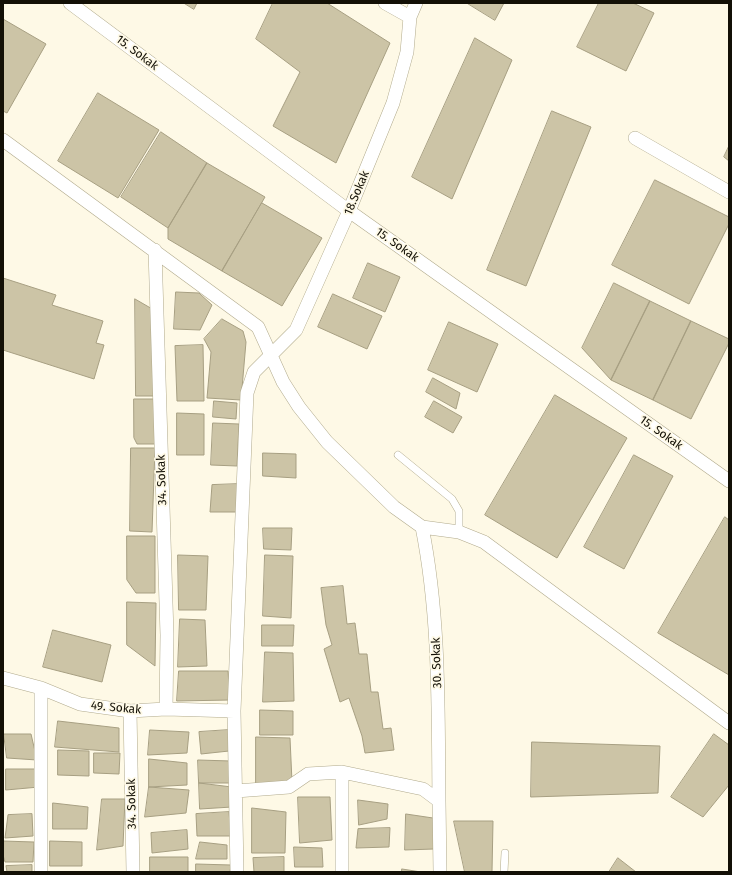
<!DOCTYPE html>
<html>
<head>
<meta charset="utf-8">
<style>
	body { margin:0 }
	#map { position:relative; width:732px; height:875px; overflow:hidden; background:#fef9e6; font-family:"Fira Sans",sans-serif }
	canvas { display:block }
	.frame { position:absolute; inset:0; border:4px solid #131006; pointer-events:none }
</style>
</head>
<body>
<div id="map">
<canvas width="732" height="875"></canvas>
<div class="frame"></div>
</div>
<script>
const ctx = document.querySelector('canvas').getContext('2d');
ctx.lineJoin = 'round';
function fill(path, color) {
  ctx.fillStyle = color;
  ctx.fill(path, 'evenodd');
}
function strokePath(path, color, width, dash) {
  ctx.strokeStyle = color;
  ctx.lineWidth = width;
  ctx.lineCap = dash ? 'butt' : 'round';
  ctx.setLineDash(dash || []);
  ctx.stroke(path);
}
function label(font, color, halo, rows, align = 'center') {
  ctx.font = font + ' "Fira Sans",sans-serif';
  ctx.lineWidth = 3.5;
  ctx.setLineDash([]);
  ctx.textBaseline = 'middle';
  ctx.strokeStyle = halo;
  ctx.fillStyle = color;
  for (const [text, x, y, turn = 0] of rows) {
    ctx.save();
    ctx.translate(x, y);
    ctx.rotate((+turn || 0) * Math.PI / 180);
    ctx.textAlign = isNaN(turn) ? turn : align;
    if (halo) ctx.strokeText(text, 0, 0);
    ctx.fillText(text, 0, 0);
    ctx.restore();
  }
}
const building = new Path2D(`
	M184 3H197L194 9Z
	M273 3H327L390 43 336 163 273 126 300 72 256 39Z
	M467 3H504L495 20Z
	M599 3H633L654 13 626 71 577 47Z
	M3 19 46 44 7 113 3 111Z
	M475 38 512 60 452 199 412 177Z
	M98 93 159 130 118 198 58 161Z
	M552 111 591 127 526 286 487 270Z
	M161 132 207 163 168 228 121 197Z
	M729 146V161L724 157Z
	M207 163 265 197 222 271 168 239V228Z
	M655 180 729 217V224L689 304 612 265Z
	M262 203 322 238 282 306 222 271Z
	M368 263 400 277 385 312 353 298Z
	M3 278 56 295 52 305 103 321 96 343 104 345 94 379 3 350Z
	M614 283 650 301 611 380 582 348Z
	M176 292 199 293 212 305 200 330 174 329Z
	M333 294 382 316 367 349 318 327Z
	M135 299 154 310V396H136Z
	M650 301 691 321 653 400 611 380Z
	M222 319 243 331 246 342 241 400 207 398 211 352 204 339Z
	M691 321 729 339V343L691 419 653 400Z
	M449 322 498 344 477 392 428 370Z
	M203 345 204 401H177L175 346Z
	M433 378 460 393 456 409 426 392Z
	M555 395 627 438 557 558 485 515Z
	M134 399H159L160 444H137L134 438Z
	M214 401 237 403 236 419 213 417Z
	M434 401 462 417 453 433 425 417Z
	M177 413 204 414V455H177Z
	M213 423 239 424 237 466 211 465Z
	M131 448H155L152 532 130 531Z
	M263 453 296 454V478L263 476Z
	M634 455 673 476 624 569 584 547Z
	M239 484V512H210L212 485Z
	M725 517 729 520V675L658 633Z
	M263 528H292L291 550 264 549Z
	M127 536H155V593H136L127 580Z
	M178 555 208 556 206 610H179Z
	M265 555 293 556 291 618 263 616Z
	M343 586 347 624 355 623 359 654H367L371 692H378L383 729 391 728 394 750 365 753 362 736 349 698 340 702 324 649 332 645 326 625 321 588Z
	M127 602 156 603 155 666 127 645Z
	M180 619 205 620 207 666 178 667Z
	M262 625H294L293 646H262Z
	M53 630 111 645 102 682 43 667Z
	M265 652 293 653 294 701 263 702Z
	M179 671H228L230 700 177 701Z
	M260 710 293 711V735H260Z
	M58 721 119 728V752L55 747Z
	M150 730 189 732 187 753 148 755Z
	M229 730V751L201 754 199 732Z
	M4 734H31L37 760 7 758Z
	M714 734 729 745V785L703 817 671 797Z
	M256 737 290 738 292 782 256 784Z
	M532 742 660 746 658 793 531 797Z
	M58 750 89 751V776L58 775Z
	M94 753H120L119 774 94 773Z
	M149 759 187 763V785L149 787Z
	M198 760 231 761V783H199Z
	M6 769H39V787L6 790Z
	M199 783 232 787V807L200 809Z
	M149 787 189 790 186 813 145 817Z
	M298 797H330L332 840 300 843Z
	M102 799H125L123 846 97 850Z
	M358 800 388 804 387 819 359 825Z
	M53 803 88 807 87 829H53Z
	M252 808 286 812 285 853H252Z
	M229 812 231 836H197L196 814Z
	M32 814 33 836 5 838 8 815Z
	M406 814 433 818 434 849 405 850Z
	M454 821H493L492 872H465Z
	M390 828 389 847 356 848 358 829Z
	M187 830 188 849 152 853 151 833Z
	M3 841 34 842 33 862H5L3 855Z
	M50 841 82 842V866H50Z
	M200 842 227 845V859H196Z
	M294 847 322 848 323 867H295Z
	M150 857H188V872H150Z
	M284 857V872H254L253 858Z
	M618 858 636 872H609Z
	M196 864 231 865 230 872H196Z
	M32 865V872H7L6 866Z
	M402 869 421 872H402Z`);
fill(building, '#ccc4a6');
strokePath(building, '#a79f82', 1);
const service = new Path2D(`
	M398 455 452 499 459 511V532
	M504 872 505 853`);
const minor = new Path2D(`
	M70 3 349 211 729 481
	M385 3 410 17
	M635 138 729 192
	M3 140 258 327 283 382 299 407 327 442 394 507 422 527 459 532 484 542 729 723
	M155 250 167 635 166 709
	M422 527C440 617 438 709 439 801
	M3 678 41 688 80 704 130 711 166 709 234 711
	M130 711 133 872
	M236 791 289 787 308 774 342 772
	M41 872V688
	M237 872 234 711 247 393 254 372 296 330 349 211 393 103 407 52 410 17 416 3
	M342 872V772L423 789 439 801 440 872`);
strokePath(service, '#b1aa8c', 8);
strokePath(minor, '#b1aa8c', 14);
strokePath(service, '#fff', 7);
strokePath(minor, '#fff', 13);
label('12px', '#131006', '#fef9e6', [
	["15. Sokak",137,53,37],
	["18.Sokak",357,193,-67],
	["15. Sokak",397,245,35],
	["15. Sokak",661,433,35],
	["34. Sokak",162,480,-92],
	["30. Sokak",437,663,-92],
	["49. Sokak",116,708,5],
	["34. Sokak",132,804,-91]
]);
</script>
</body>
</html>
